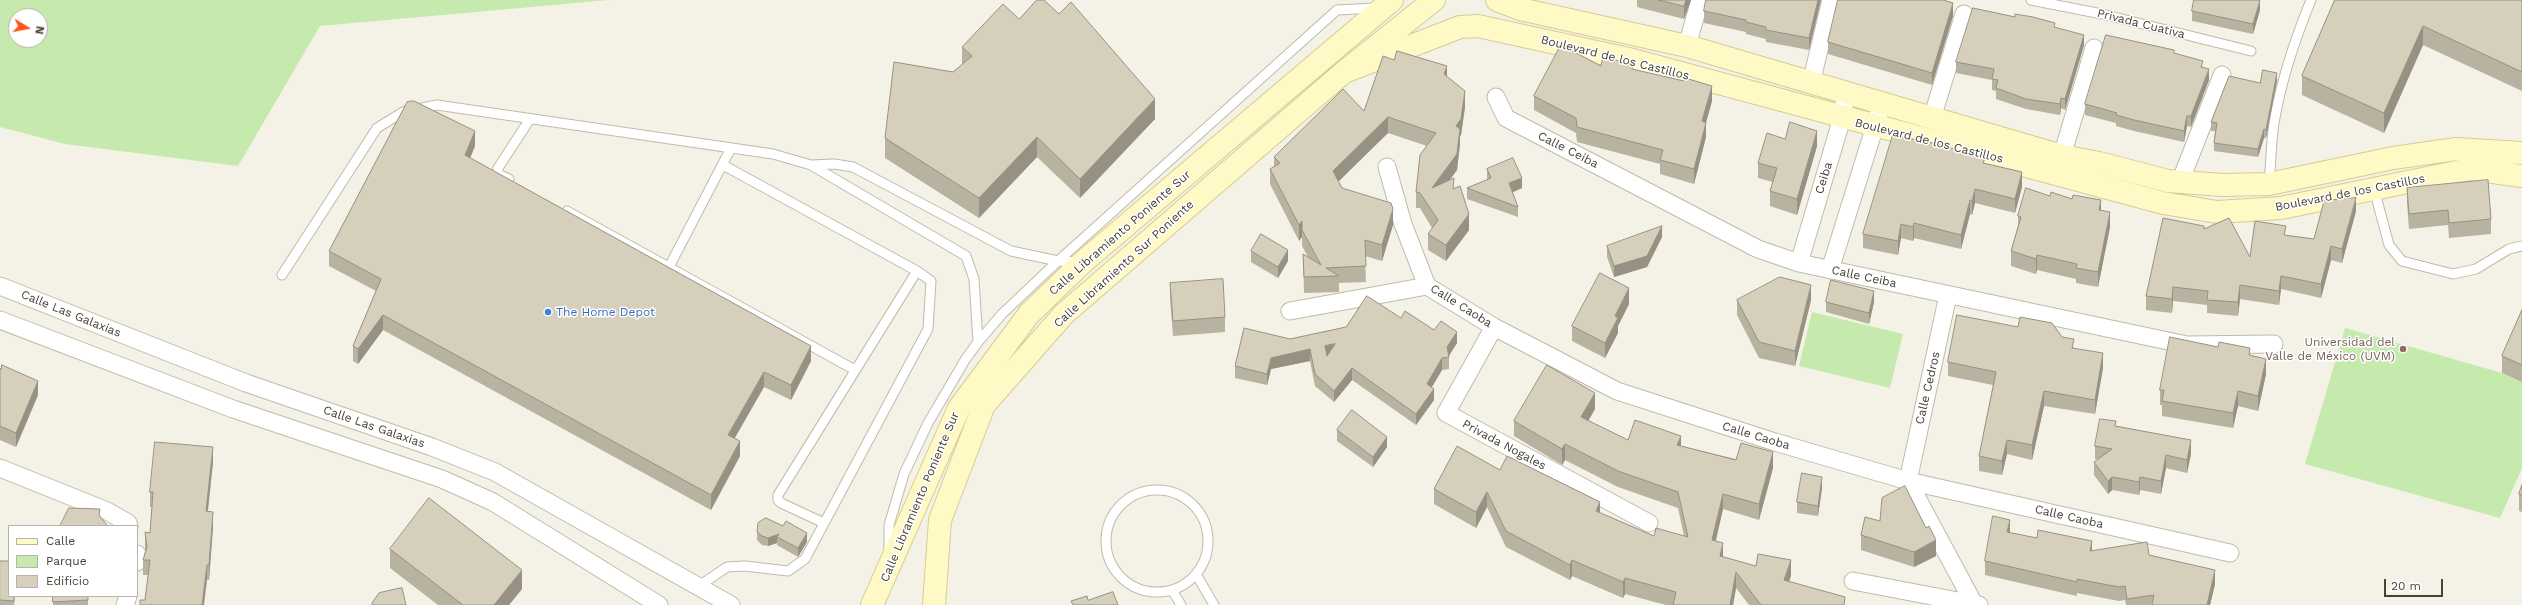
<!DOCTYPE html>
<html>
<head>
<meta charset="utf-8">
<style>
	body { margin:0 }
	#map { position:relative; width:2522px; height:605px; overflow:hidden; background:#f4f2e6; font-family:"Work Sans",sans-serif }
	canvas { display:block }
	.legend { position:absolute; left:8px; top:525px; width:130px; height:72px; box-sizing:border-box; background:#fff; border:1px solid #b5b3ae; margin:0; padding:5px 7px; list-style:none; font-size:12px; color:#474235 }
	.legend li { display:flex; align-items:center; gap:8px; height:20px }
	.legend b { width:20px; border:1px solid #b5b3ae }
	.north { position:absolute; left:8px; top:8px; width:40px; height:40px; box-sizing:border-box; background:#fff; border:1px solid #b5b3ae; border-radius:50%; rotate:100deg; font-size:11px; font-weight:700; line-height:16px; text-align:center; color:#474235 }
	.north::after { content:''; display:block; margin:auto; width:14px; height:18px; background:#ff5512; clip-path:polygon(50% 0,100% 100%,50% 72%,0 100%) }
	.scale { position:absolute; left:2384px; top:579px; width:59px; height:18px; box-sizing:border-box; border:2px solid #474235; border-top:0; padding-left:5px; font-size:12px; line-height:14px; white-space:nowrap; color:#474235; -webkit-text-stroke:3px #fff; paint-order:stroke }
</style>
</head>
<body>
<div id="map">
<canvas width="2522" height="605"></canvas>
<ul class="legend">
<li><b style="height:5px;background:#fff9c5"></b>Calle</li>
<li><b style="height:11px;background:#c6eaad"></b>Parque</li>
<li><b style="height:11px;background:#d6cfbb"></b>Edificio</li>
</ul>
<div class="north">N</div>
<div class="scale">20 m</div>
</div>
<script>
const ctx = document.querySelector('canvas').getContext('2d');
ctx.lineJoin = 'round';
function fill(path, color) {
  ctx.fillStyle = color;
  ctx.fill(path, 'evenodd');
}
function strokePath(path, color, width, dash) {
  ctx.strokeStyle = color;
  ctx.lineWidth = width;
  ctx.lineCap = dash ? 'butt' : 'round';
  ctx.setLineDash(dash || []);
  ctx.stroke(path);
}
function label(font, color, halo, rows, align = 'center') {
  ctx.font = font + ' "Work Sans",sans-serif';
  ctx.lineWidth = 3;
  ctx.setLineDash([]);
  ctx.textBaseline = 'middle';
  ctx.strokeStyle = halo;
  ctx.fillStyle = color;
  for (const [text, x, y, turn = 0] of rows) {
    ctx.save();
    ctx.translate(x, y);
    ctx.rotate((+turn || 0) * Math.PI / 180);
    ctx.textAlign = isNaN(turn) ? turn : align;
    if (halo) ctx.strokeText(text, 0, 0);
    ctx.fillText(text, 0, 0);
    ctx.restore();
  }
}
fill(new Path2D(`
	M0 0H609L320 26 238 166 65 144 0 127ZM16 16H40V40H16Z
	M1812 312 1903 334 1890 388 1799 366Z
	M2345 328 2502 373 2522 382V468L2500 518 2305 464Z`), '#c6eaad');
const lane = new Path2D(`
	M2031 0 2102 14 2251 51
	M811 165 834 164 853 167 1011 251 1058 261 1337 10 1376 8
	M509 179 498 174V168L530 119
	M2269 184C2271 163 2271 143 2274 123 2281 81 2295 39 2311 0
	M2374 189 2389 245 2402 261 2453 274 2476 269 2509 249 2522 246
	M567 211 855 370
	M669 267 731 148
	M282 275 377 128 403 112 437 105 773 154 811 165 966 256 974 279 978 342
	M1106 541a51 51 0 1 1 102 0a51 51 0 1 1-102 0Z
	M824 523 781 503 778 500V495L917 271
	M889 551V525L904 474 928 423 965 360 978 342 1002 314 1058 261 1080 262
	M1196 574 1214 605
	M699 586 727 567 745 566 788 571 805 559 928 329 931 281 917 271 723 165
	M1172 590 1181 605`);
const street = new Path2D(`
	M1687 46 1700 0
	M1811 83 1831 0
	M1496 97 1506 118 1758 249 1799 263 2187 345 2274 344
	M1932 118 1964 14
	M2062 156 2094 48
	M1387 167 1403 224 1427 286 1494 327 1617 391 1775 442 1908 481 2230 553
	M2180 182 2222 75
	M1799 263 1842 118 1846 92
	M1830 270 1879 113
	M0 286 246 383 432 447 495 472 731 605
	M1948 295 1908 481 1974 604
	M1290 311 1427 286
	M0 320 233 409 442 479 493 502 659 605
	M1494 327 1446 413 1649 523
	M0 468 107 511 128 523 129 526
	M137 554V562
	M1853 581 1979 605
	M125 605 128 596`);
const secondary = new Path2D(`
	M1497 0 1520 9 1687 46 2062 156 2099 163 2168 181 2222 185 2269 184 2393 158 2456 149 2522 153
	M1344 72 1460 27 1478 26 1633 60 2163 203 2217 212 2281 208 2471 169 2522 176
	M872 605 959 408 1029 314 1083 262 1392 0
	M934 605 940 520 984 405 1064 314 1344 72 1434 0`);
strokePath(lane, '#c0bba8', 11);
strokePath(street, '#c0bba8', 19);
strokePath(secondary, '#d6cd94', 24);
strokePath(lane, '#fff', 9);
strokePath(street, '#fff', 17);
strokePath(secondary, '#fff9c5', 22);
fill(new Path2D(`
	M1637 0H1691L1684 19 1637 7Z
	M1821 0 1809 50 1766 42V39L1746 34V32L1704 23V11Z
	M2335 0H2522V91L2423 45 2384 133 2302 95V76Z
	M2260 10 2253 34 2192 21V11Z
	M1953 16 1932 85 1828 54V42Z
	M1019 19 1155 119 1080 198 1037 157 979 218 885 158V138L953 72 962 65V47Z
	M2055 28 2084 45 2065 110 2061 108 2060 115 2026 109 1996 99V91L1992 90V80L1956 73V62Z
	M2174 53 2203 67 2209 80 2191 127 2187 126 2184 142 2134 131 2116 126V123L2085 115V104Z
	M1394 60 1447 77 1465 107 1461 135 1460 136V144L1457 170 1449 181 1454 189 1469 230 1446 261 1428 250V234L1432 228 1420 208H1416V192L1427 146 1388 133 1338 181 1342 188 1393 225 1382 261 1365 256 1366 282 1339 283V292L1304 293 1303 254 1308 257 1302 246V237L1299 241 1270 184V169L1274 167V157L1364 111Z
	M1601 66 1633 70 1712 101 1706 123V137L1694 184 1660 174V164L1577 142 1576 133 1534 110V96Z
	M2277 81 2266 138H2264L2258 157 2214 151V143L2215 131H2211V122L2260 83Z
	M1785 139 1817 146 1797 215 1770 206V191L1773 182 1758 178V163Z
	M475 146 470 158 811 361 791 400 764 387 734 438 740 456 711 510 383 330 358 364 353 361V346L376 291 329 266V251Z
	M1985 164 2022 187 2015 213 1975 203 1972 215 1970 214 1961 249 1914 238 1913 241 1901 238 1898 255 1863 248V234Z
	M1487 169 1522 188 1512 192 1518 207V217L1467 199V188L1487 180Z
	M2407 188 2491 219V234L2449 238 2448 225 2409 229 2407 203Z
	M2050 196 2101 210 2110 227 2098 287 2076 283V279L2037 270 2036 274 2011 266V251L2018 226V216Z
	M2356 211 2342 263 2331 260 2321 298 2281 289 2279 305 2240 299 2238 316 2207 313V305L2173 301 2172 313 2146 310V296L2204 229 2250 257 2286 235 2314 239Z
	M1662 237 1647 267 1614 277 1607 257V246Z
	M1251 251 1288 261 1278 278 1251 262Z
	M1170 283 1225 317V332L1173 336 1170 298Z
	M1737 300H1811L1795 366 1759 358 1737 315Z
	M1826 302H1874L1869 324 1826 312Z
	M1629 304 1618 326V333L1605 358 1572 341V326Z
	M2522 310V382L2502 373V356Z
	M1401 318 1434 330 1457 343 1449 356V369L1442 370 1432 387 1434 400 1416 425 1352 380 1334 402 1315 386 1310 361 1271 369 1267 385 1235 378V366L1290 339Z
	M2062 337 2074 348 2103 368 2095 414 2044 406 2032 460 2007 454 2002 475 1979 471V456L1993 385 1948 376V362Z
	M2250 356 2266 374 2258 411 2238 406 2233 428 2162 416V405H2160V390Z
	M0 368 38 395 16 447 0 440Z
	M1595 409 1588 421 1628 440 1681 446 1773 468 1759 520 1723 509 1716 541 1723 557 1791 576 1789 581 1845 605H1749L1736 588 1733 605H1666L1625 594 1623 598 1572 576 1570 580 1506 547 1487 507 1476 528 1434 504V489L1500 470 1654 536H1684L1678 508 1618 487 1565 460 1562 465 1514 436V421Z
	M2116 426 2191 454 2187 473 2166 468 2161 494 2140 490 2139 495 2112 490 2108 494 2094 475V462L2098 459H2095V446Z
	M1337 430 1387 447 1373 467 1337 441Z
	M213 462 208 511 213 527 209 580H207L145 600 148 575H143V560L145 552V532L150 533 152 507H150V492Z
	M2522 485V512L2519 511V494Z
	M1822 488 1818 516 1797 513V502Z
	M1880 521 1936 556 1914 567 1861 550V535Z
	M757 532 807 542 798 557 777 545V543L768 546 762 545 757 540Z
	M2010 533 2092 551 2149 555 2215 584 2210 605H2126L2125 600 2119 601 2077 593V596L1985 575V561Z
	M390 549 522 589 509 605H438L390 568Z
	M0 561 9 596H15L14 605H0Z
	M53 596H88V605H53Z`), '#b8b2a1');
fill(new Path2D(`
	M1686 0H1691L1684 19V6Z
	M1818 0H1821L1809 50V38Z
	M2260 0V10L2253 34V24Z
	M1953 3V16L1932 85V73Z
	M2423 26V45L2384 133V113Z
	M2084 35V45L2065 110V99Z
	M1447 66V81L1444 74Z
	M2209 69V80L2191 127V116Z
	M2277 73V81L2266 138V130Z
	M1712 86V101L1702 136V121Z
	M1465 91V107L1461 135 1460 136V144L1457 170 1432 204V188L1456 126Z
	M2061 98V108L2060 115V104Z
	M1155 99V119L1080 198V179Z
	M2187 116V126L2184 142V131Z
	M1388 117V133L1333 187V171Z
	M1706 123V137L1694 184V169Z
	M2264 129V138L2258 157V149Z
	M475 131V146L465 170V155Z
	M1817 131V146L1797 215V199Z
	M1037 137V157L979 218V198Z
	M2022 172V187L2015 213V199Z
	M1522 178V188L1509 194V183Z
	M1975 189V203L1972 215V201Z
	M2356 198V211L2342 263V249Z
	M1970 200V214L1961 249V235Z
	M2101 200V215L2099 210Z
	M1393 209V225L1382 261V245Z
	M2110 212V227L2098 287V272Z
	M1469 214V230L1446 261V245Z
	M1302 221V237L1299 241V225Z
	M1914 223V238L1913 241V227Z
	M1901 224V238L1898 255V241Z
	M1662 226V237L1647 267 1614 277V266Z
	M2331 246V260L2321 298V284Z
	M1288 250V261L1278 278V267Z
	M2037 255V270L2036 274V259Z
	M2281 276V289L2279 305V291Z
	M1811 285V300L1795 366V351Z
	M2240 285V299L2238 316V302Z
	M2173 287V301L2172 313V299Z
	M1629 288V304L1618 326V333L1605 358V343L1615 316Z
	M1874 291V302L1869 324V313Z
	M383 315V330L358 364V349Z
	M1457 332V343L1448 357 1447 347Z
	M1335 344V356L1325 358V346Z
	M811 346V361L791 400V385Z
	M1310 349V361L1271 369 1267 385V374L1271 358Z
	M2103 353V368L2095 414V400Z
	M1442 358V370L1427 395V384Z
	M2266 359V374L2258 411V396Z
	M1352 368V380L1334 402V391Z
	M764 372V387L728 450V435Z
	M38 381V395L16 447V433Z
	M1434 389V400L1416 425V414Z
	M2044 391V406L2032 460V445Z
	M2238 391V406L2233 428V413Z
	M1595 393V409L1581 433V417Z
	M1681 436V451L1677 445Z
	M1387 437V447L1373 467V457Z
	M2007 440V454L2002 475V461Z
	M2191 440V454L2187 473V460Z
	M740 441V456L711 510V495Z
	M1565 444V460L1562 465V449Z
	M213 447V462L206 526V511Z
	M1773 452V468L1759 520V504Z
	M2166 455V468L2161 494V481Z
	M1822 477V488L1818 516V506Z
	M2112 477V490L2108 494V481Z
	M2140 477V490L2139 495V482Z
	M1487 492V507L1476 528V512Z
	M1723 494V509L1712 555V540Z
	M1600 502V518L1596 511Z
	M213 512V527L209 580V565Z
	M2010 520V534L2007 532Z
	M807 533V542L798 557V548Z
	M779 534 777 537V543L768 546V538Z
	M1936 540V556L1914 567V552Z
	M2092 541V555L2090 551Z
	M1723 543V559L1720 556Z
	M1572 560V576L1570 580V565Z
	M1791 560V576L1784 596V580Z
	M207 565V580L204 605H202Z
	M522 570V589L509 605H494Z
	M2215 570V584L2210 605H2207Z
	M1736 572V588L1733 605H1730Z
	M1625 578V594L1623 598V582Z`), '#969183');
const building = new Path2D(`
	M1037 0H1044L1059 14 1071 2 1155 99 1080 179 1037 137 979 198 885 138 894 62 953 72 972 56 962 47 1003 4 1019 19Z
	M1659 0H1686L1684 6Z
	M1706 0H1818L1809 38 1766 30V27L1746 22V20L1704 11Z
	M1838 0H1943L1953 3 1932 73 1828 42Z
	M2194 0H2260L2253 24 2192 11Z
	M2335 0H2522V72L2423 26 2384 113 2302 76Z
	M1973 8 2015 17V14L2033 17 2055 23 2054 27 2084 35 2065 99 2061 98 2060 104 2026 99 1996 88 1998 80 1992 79 1994 69 1956 62Z
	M2106 35 2174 50V53L2203 61 2201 67 2209 69 2191 116H2187L2184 131 2134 120 2116 115 2117 113 2085 104Z
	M1561 45 1601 66 1603 57 1633 64 1632 69 1684 81 1685 78 1712 86 1702 121 1706 123 1694 169 1660 160 1663 150 1577 127 1576 118 1534 96Z
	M1397 51 1447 66 1444 74 1465 91 1461 119 1456 126 1460 129 1457 154 1432 188 1454 178 1453 189 1460 186 1469 214 1446 245 1428 234 1438 220 1420 193 1416 192 1420 155 1436 133 1388 117 1333 171 1342 188 1391 203 1393 209 1382 245 1365 240 1366 266 1326 268 1339 276 1304 277 1303 254 1321 265 1302 230V221L1299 225 1270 169 1280 163 1274 157 1343 89 1364 111 1383 56 1394 60Z
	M2263 70 2277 73 2266 130 2264 129 2258 149 2214 143 2217 123 2211 122 2229 76 2260 83Z
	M414 101 475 131 465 155 811 346 791 385 764 372 728 435 740 441 711 495 383 315 358 349 353 346 381 279 329 251 407 102Z
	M1790 122 1817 131 1797 199 1770 191 1777 168 1758 163 1767 133 1785 139Z
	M1893 135 1937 144 1985 158 1983 163 2022 172 2015 199 1975 189 1972 201 1970 200 1961 235 1914 223 1913 227 1901 224 1898 241 1863 234Z
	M1513 158 1522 178 1509 183 1518 207 1467 188 1491 178 1487 169Z
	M2488 180 2491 219 2449 223 2448 210 2409 214 2407 188Z
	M2026 188 2050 196 2051 192 2072 199 2073 195 2101 200 2099 210 2110 212 2098 272 2076 268 2077 264 2037 255 2036 259 2011 251 2021 217 2018 216Z
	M2356 198 2342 249 2331 246 2321 284 2281 276 2279 291 2240 285 2238 302 2207 300 2208 291 2173 287 2172 299 2146 296 2163 218 2204 226V229L2229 218 2250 257 2255 221 2286 226 2284 235 2314 239 2324 201Z
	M1662 226 1647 256 1614 266 1607 246Z
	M1261 234 1288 250 1278 267 1251 251Z
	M1600 273 1629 288 1615 316 1618 318 1605 343 1572 326Z
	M1780 277 1811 285 1795 351 1759 342 1737 300Z
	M1223 279 1225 317 1173 321 1170 283Z
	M1831 280 1874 291 1869 313 1826 302Z
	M1367 296 1401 318 1405 311 1434 330 1441 321 1457 332 1447 347 1449 357 1442 358 1427 384 1434 389 1416 414 1352 368 1334 391 1315 374 1310 349 1271 358 1267 374 1235 366 1244 328 1290 339 1346 327ZM1335 344 1327 356 1325 346Z
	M2522 310V365L2502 356Z
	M1957 315 2018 327 2020 317 2052 323 2062 337 2074 339 2072 348 2103 353 2095 400 2044 391 2032 445 2007 440 2002 461 1979 456 1996 372 1948 362Z
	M2170 337 2218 347 2219 342 2250 348 2249 355 2266 359 2258 396 2238 391 2233 413 2162 401 2164 390H2160Z
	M2 365 38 381 16 433 0 426V368L1 369Z
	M1547 365 1595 393 1581 417 1628 440 1635 420 1681 436 1677 445 1736 460 1741 443 1773 452 1759 504 1723 494 1712 540 1723 543 1720 556 1756 566 1758 554 1791 560 1784 580 1845 597 1844 605H1761L1736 572 1730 605H1673L1676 592 1625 578 1623 582 1572 560 1570 565 1506 531 1487 492 1476 512 1434 489 1457 446 1500 470 1507 456 1600 502 1596 511 1654 536 1656 528 1688 537 1678 492 1618 471 1565 444 1562 449 1514 421Z
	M1352 410 1387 437 1373 457 1337 430Z
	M2100 419 2116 421 2115 426 2191 440 2187 460 2166 455 2161 481 2140 477 2139 482 2112 477 2108 481 2094 462 2112 449 2095 446Z
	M155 442 213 447 206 511 213 512 209 565H207L202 605H140V600H145L150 560H143L147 547 145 532 150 533 153 492H150Z
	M1802 473 1822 477 1818 506 1797 502Z
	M2522 485V495L2519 494Z
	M1905 486 1926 528 1929 526 1936 540 1914 552 1861 535 1865 517 1880 521 1882 498Z
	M429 498 522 570 494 605H463L390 549Z
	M69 508 100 509 99 515 106 524 107 526H60Z
	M1993 516 2010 520 2007 532 2037 538 2038 530 2092 541 2090 551 2147 542 2149 555 2215 570 2207 605H2152L2154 595 2127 599 2125 586 2119 587 2077 579V582L1985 561Z
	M766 518 783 526 786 521 807 533 798 548 777 537 779 534 768 538 762 536 757 532 758 523Z
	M0 561H9V596H14V601L0 600Z
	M402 588 406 605H372V603L379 593Z
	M1113 592 1118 605H1073L1071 601 1087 596 1088 600Z
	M53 596H88V600L53 602Z`);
fill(building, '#d6cfbb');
strokePath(building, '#969183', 1);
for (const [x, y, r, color] of [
	[548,312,4,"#3f7fe0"],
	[2403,349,4,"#8d6e63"]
]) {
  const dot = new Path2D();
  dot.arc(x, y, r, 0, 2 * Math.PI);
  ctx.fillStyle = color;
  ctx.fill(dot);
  strokePath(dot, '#fff', 1.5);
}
label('12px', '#474235', '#fff', [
	["Privada Cuativa",2141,24,14],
	["Boulevard de los Castillos",1615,58,14],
	["Boulevard de los Castillos",1929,141,14],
	["Calle Ceiba",1568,150,27],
	["Ceiba",1824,178,-73],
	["Boulevard de los Castillos",2350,193,-11],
	["Calle Libramiento Poniente Sur",1120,233,-41],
	["Calle Libramiento Sur Poniente",1124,264,-42],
	["Calle Ceiba",1864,277,12],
	["Calle Caoba",1461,306,32],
	["Calle Las Galaxias",71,314,22],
	["Calle Cedros",1928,388,-77],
	["Calle Las Galaxias",374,427,19],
	["Calle Caoba",1756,436,17],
	["Privada Nogales",1504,445,28],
	["Calle Libramiento Poniente Sur",920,497,-67],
	["Calle Caoba",2069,517,13]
]);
label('12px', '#366cbe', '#fff', [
	["The Home Depot",556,312]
], 'left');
label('12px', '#785e54', '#fff', [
	["Universidad del",2395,342],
	["Valle de México (UVM)",2395,356]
], 'right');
</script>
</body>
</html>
